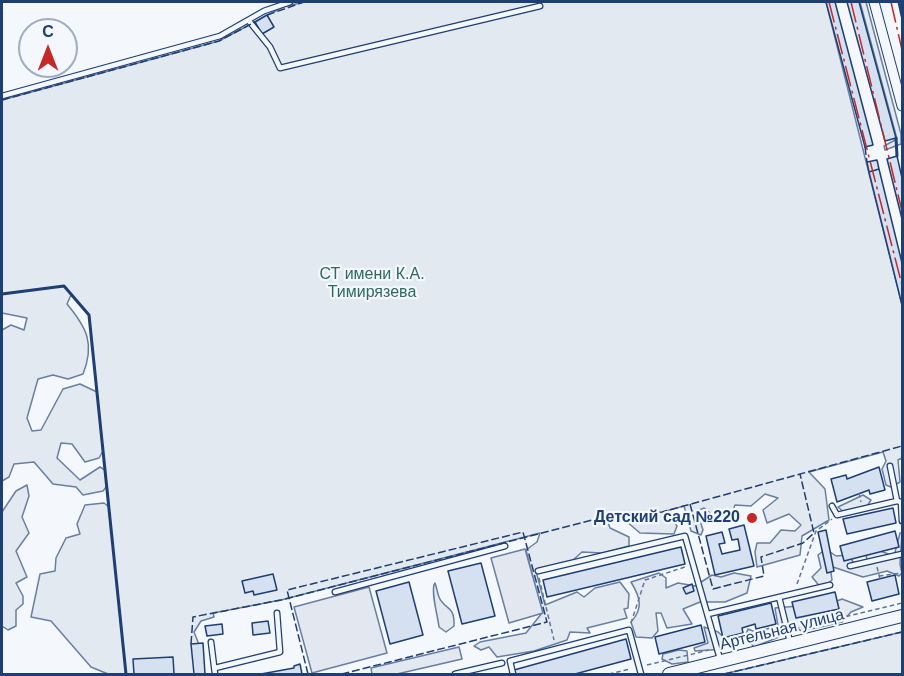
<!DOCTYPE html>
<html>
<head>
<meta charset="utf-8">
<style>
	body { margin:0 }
	#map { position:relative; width:904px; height:676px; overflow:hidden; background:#f4f7fb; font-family:Arial,sans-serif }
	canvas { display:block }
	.frame { position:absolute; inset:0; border:3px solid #1d3f73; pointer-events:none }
	.north { position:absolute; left:18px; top:18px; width:60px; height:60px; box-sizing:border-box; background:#f4f7fb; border:2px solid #9eadc5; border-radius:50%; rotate:0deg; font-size:16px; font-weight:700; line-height:24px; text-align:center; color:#1d3f73 }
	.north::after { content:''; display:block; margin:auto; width:21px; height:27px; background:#c62828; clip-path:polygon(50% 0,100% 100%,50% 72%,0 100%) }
</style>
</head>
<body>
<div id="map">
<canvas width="904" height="676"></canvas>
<div class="frame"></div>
<div class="north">С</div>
</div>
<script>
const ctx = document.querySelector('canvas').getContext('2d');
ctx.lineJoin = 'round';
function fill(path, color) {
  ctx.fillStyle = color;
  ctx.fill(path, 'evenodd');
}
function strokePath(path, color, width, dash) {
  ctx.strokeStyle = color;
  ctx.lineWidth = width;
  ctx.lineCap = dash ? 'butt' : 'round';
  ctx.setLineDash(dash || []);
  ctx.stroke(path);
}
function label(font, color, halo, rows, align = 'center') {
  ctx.font = font + ' Arial,sans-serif';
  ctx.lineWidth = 4.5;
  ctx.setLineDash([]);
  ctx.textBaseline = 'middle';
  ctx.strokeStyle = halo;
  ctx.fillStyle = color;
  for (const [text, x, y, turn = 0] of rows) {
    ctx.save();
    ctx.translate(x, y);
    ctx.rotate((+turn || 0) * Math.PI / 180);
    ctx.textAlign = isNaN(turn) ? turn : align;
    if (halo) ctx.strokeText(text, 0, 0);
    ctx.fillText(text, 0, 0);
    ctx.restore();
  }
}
const green = new Path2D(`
	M304 2H826L902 305V458L898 460 900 482 891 487 886 485 882 469 886 461 883 452 809 472 825 489 829 520 802 536 800 555 757 567 755 552 757 543H770L781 530 795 531 801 525 789 514 767 523 763 510 778 498 765 494 751 506 735 505 731 516 715 517 704 508 697 511 703 530 701 535 691 531 684 506 666 511 677 526 674 534 640 533 619 515 606 517 610 528 629 537V546L602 553 582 552 572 561 536 571 545 605 577 592 584 597 595 588 620 582 629 594 628 608 624 609 627 618 587 628 590 633 570 632 567 640 534 651 497 657 489 647 481 650 474 646 480 642 526 633 542 613 526 550 537 542 540 533 281 600 213 613 214 617 201 621 194 632 200 647 197 653V674H108L91 667 51 621 31 617 40 574 55 571 56 558 66 538 80 534 77 524 85 505 104 503 109 507 107 486 103 491 83 495 76 487 53 484 34 462 14 464 9 477 2 481V330L11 325 24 330 27 318 2 313V100L219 41 283 7ZM71 295 89 315 97 392 80 384 63 389 41 430 32 431 27 418 38 379 53 375 68 379 83 374C95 344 87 328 67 304ZM61 443 72 444 85 462 99 458 103 451 105 470 100 467 80 480 57 458Z
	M860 2H866L901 134V144L885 150 884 146 897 139Z
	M27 485 29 496 22 517 29 533 16 551 27 577 16 583 23 596V604L16 610V626L8 630 2 626V512L16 491Z
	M863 495 871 500 864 511 846 514 838 507Z
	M900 533H902L900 564 902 573 899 576 887 571 863 577 830 566 832 580 822 589 812 577 821 568 818 555 826 549 836 556 849 555 856 567 868 564 865 550 869 547 894 556Z
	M659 573 666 578V588L678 583 695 586 712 575 721 577 734 573 751 576 747 593 725 602H700L683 609 692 624 667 628 661 613H656L658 631 652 638 636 637 631 622C644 608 640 597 631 582Z
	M435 583C437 588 437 592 439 597 444 610 455 604 454 626L446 632 439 627C438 617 430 589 435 583Z
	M842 599 863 607 851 612 842 622 802 631 784 623 779 637 754 647 745 637 748 629 755 632 778 626 775 608 832 603Z
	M704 627 718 632 727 640 724 649 695 651 694 648 708 643Z
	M902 632V674H724Z
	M459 647 462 659 397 674H372L371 668Z
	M679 650 687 651 688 662 672 664 662 659 663 654Z`);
fill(green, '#e3e9f0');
strokePath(green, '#687fa3', 1.5);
const parking = new Path2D(`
	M525 549 543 613 509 623 491 558Z
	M369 587 387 653 312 673 294 607Z`);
fill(parking, '#e3e8f0');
strokePath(parking, '#687fa3', 1.5);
const building = new Path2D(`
	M826 2H835L873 145 865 147Z
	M847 2H859L896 138 885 141Z
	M267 15 274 27 262 34 255 22Z
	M897 156 902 178V219L887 159Z
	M877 160 879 169 869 172 867 162Z
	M879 169 902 263V305L869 172Z
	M879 467 885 490 870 494 869 490 837 502 831 479 846 475 847 479Z
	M893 508 896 523 847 534 843 519Z
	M744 525 754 566 715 575 706 536 722 532 725 543 719 544 722 554 740 550 738 539 732 540 729 529Z
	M826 530 834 571 827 573 818 532Z
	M895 531 899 547 844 561 840 546Z
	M681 547 685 564 547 597 543 580Z
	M481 563 495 616 462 624 448 571Z
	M273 574 277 590 254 595 253 591 245 593 242 581Z
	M895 575 899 594 872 601 867 582Z
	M409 582 423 635 390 644 376 591Z
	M692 584 694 591 686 594 683 588Z
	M835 592 839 609 796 618 792 602Z
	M771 603 776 624 756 629 755 624 742 628 743 633 723 638 718 616Z
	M268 621 270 633 253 635 252 623Z
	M222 624 223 634 207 636 205 626Z
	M701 625 705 642 659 654 655 637Z
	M626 639 631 659 575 674H516L514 670Z
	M203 643 205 674H194L191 644Z
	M173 657 174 674H134L133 659Z
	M300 664 302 674H261L294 668V666Z`);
fill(building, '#d5e0f0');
strokePath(building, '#1d3f73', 1.5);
const service = new Path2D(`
	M249 21 270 47 280 68 540 6
	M2 96 220 36 264 11 290 2
	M890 466 897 501
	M832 506 837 515 897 501 901 502 902 521
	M850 566 902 554
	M538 571 685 536 720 659
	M335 592 505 546
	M779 597 790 642
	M708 614 830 585
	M211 642 215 674
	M215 668 280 652 277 613
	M455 674 502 663
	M513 674 510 661 629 630 641 674`);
const minor = new Path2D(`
	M874 2 902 106`);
const tertiary = new Path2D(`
	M669 674 902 616`);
strokePath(service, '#1d3f73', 7);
strokePath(minor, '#1d3f73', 11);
strokePath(tertiary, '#1d3f73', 14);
strokePath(new Path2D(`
	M859 493 861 502
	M877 567 880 579
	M879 576 902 573
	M539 578 554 640
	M797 584 816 531 832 519
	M631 623 645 580 685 567
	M795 629 902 603
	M725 646 779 633
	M647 665 709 650
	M609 674 630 669`), '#5e769c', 1.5, [4.5, 3]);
strokePath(service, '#f4f7fb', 4.5);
strokePath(minor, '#f4f7fb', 9);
strokePath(tertiary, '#f4f7fb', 12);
strokePath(new Path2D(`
	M267 15 304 2
	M2 100 219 41 255 22
	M865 147 867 162
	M690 504 713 589 764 576 761 557 803 543 814 533 800 474
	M191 644 193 617 281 600 612 515 662 512 902 446
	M308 674 287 590 523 532 547 622 342 674
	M724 674 902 632`), '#1d3f73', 1.5, [8, 3]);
strokePath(new Path2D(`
	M899 2 902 16
	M896 138 897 156
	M2 294 64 286 89 315 126 674`), '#1d3f73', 3);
strokePath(new Path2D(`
	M829 2 902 285
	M851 2 902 211
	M891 2 902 50`), '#c62828', 1.5, [21, 4.5, 3, 4.5]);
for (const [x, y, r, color] of [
	[752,518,6,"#c62828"]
]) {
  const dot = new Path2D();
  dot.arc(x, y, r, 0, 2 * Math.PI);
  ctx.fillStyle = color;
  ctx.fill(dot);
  strokePath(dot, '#f4f7fb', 2);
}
label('16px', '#2c6c60', '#f4f7fb', [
	["СТ имени К.А.",372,275],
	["Тимирязева",372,293]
]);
label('bold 16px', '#1d3f73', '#f4f7fb', [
	["Детский сад №220",740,518]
], 'right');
label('16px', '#1d3f73', '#f4f7fb', [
	["Артельная улица",782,630,-14]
]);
</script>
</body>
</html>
